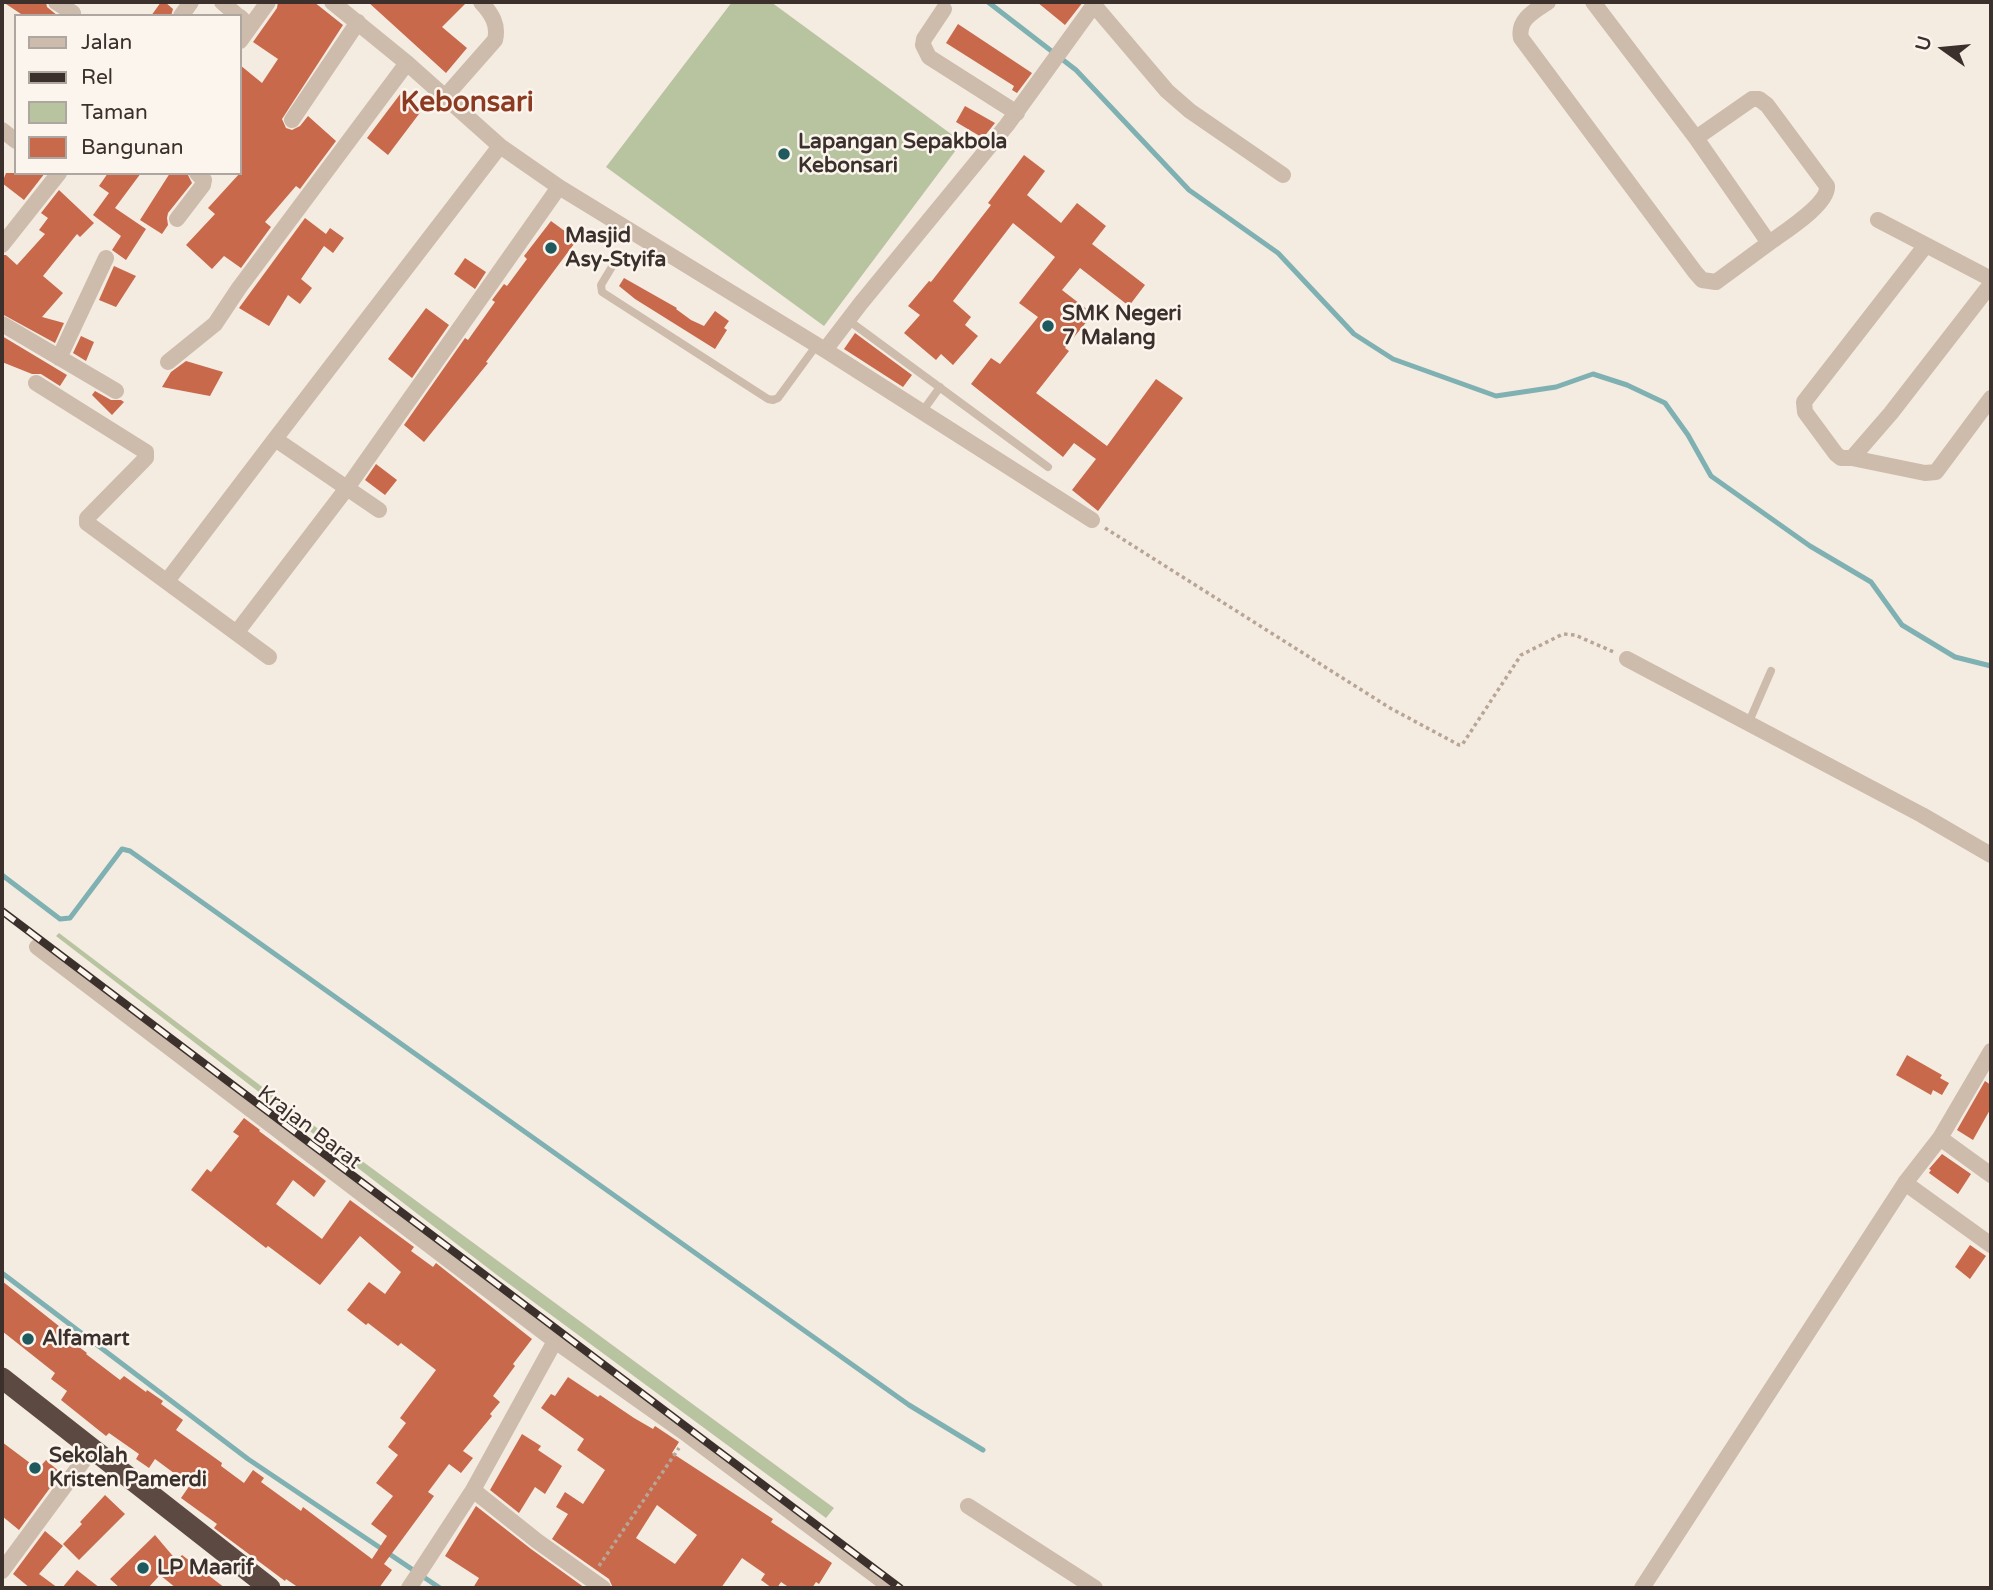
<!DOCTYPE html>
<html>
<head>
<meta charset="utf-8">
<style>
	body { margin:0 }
	#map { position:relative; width:1993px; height:1590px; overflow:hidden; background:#f4ebe1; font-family:"Varela Round",sans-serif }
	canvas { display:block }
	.frame { position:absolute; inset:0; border:4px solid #3b302b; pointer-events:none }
	.legend { position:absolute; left:14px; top:14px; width:228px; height:161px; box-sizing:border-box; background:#fbf5ee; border:2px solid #aea6a0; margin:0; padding:9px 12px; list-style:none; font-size:21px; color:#3b302b }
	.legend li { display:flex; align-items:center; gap:14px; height:35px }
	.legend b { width:35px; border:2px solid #aea6a0 }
	.north { position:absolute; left:1909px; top:14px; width:70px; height:70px; -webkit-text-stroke:5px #fbf5ee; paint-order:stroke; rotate:285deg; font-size:19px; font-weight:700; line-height:28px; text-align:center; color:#3b302b }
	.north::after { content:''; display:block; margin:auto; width:24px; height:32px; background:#3b302b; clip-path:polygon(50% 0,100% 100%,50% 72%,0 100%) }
</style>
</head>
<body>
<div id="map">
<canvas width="1993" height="1590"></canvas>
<div class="frame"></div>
<ul class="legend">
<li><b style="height:9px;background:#cdbbac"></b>Jalan</li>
<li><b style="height:9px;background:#3b302b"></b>Rel</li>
<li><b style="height:19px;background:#b8c4a0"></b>Taman</li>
<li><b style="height:19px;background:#c8694b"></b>Bangunan</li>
</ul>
<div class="north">U</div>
</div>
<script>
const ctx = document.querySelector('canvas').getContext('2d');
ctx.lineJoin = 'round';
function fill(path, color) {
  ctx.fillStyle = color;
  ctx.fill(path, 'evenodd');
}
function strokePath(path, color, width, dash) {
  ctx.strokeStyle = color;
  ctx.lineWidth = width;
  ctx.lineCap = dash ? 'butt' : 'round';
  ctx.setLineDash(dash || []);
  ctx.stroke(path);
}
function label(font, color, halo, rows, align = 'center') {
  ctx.font = font + ' "Varela Round",sans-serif';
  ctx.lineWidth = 5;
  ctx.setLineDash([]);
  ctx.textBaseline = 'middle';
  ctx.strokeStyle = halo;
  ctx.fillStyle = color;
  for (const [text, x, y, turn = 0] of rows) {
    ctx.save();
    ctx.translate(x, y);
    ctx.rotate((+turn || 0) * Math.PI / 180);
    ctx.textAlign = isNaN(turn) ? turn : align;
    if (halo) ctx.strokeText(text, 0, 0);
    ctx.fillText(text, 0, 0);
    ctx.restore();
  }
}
fill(new Path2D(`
	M732 2H771L962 142 824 326 606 167Z
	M59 933 294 1111 834 1508 826 1518 497 1275 56 936Z`), '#b8c4a0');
strokePath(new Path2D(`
	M988 2 1076 70 1189 190 1278 253 1354 334 1393 359 1496 396 1556 387 1593 374 1627 385 1665 403 1688 435 1711 476 1810 546 1871 582 1902 625 1955 657 1991 666
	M2 875 60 919 70 918 122 849 130 851 909 1405 983 1450
	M2 1273 248 1459 440 1588`), '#7fb0b2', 5);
fill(new Path2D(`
	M3 2H46L47 7 58 16H24Z
	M161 2H165L173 9 171 16H151Z
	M278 2H314L343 25 282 119 286 128 292 130 300 126 308 116 336 141 300 189 296 186 265 222 271 227 241 268 224 256 212 269 186 245 215 214 208 208 240 173V65L262 83 278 59 253 42 277 8Z
	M368 2H467L442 27 467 48 446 73Z
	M1037 2H1083L1065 25Z
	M958 24 1032 73 1017 93 1012 90 1014 86 946 43Z
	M401 93 422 110 388 155 367 138Z
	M965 106 995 123 983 138 956 122Z
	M1024 155 1045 171 1027 195 1061 223 1077 203 1106 226 1092 244 1145 285 1129 306 1080 268 1062 290 1093 314 1065 348 1069 351 1036 393 1107 446 1156 379 1183 398 1098 511 1072 490 1096 459 1074 443 1063 457 971 384 991 358 1000 364 1038 317 1019 303 1055 257 1013 223 953 301 971 317 965 325 978 336 953 365 941 354 936 360 904 333 920 315 908 306 929 281 931 282 991 205 988 203Z
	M6 173H45L24 200 2 183Z
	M108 173H141L115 208 146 229 126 260 112 250 121 236 93 215 109 193 99 186Z
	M170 173H187L192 183 168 213 167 218 168 225 162 234 140 220Z
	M59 190 94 223 80 237 77 234 43 276 63 293 42 317 64 323 55 343 2 314V255H6L17 265 45 234 39 230 48 218 41 213Z
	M305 218 326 234 330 228 344 238 333 253 324 246 301 279 312 288 300 304 288 295 269 326 239 308Z
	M551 221 577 240 486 362 488 363 424 442 404 425 465 338 468 340 495 302 492 300 504 284 507 286 527 259 524 256Z
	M465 258 486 272 475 289 454 274Z
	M114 266 136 276 116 307 99 300Z
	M624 278 677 308 676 309 691 320 704 326 715 311 729 321 724 328 727 330 715 349 635 299 619 286Z
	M426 308 449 325 412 378 388 359Z
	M855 333 912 375 903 387 844 349Z
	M2 336 67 375 60 386 41 374H32L2 362Z
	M81 336 94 342 86 361 73 353Z
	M186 361 223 372 210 396 162 387 171 372Z
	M95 391 111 400H121L124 402 112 415 92 395Z
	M376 464 397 480 385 495 365 480Z
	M1907 1055 1942 1075 1940 1078 1949 1083 1942 1095 1933 1090 1931 1095 1896 1075Z
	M1985 1081 1991 1085V1108L1973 1140 1957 1130Z
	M244 1118 260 1130 259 1131 326 1181 314 1197 293 1180 276 1204 322 1239 350 1200 414 1247 411 1251 433 1267 436 1263 532 1339 513 1364 515 1366 493 1396 500 1402 490 1414 492 1416 463 1451 473 1458 461 1473 449 1464 428 1492 434 1496 384 1564 392 1570 379 1588H299L286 1579 285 1581 214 1528 217 1524 181 1498 190 1485 155 1459 149 1468 136 1459 139 1454 109 1433 106 1436 61 1400 67 1391 51 1379 55 1373 2 1331V1281L74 1338 71 1341 87 1353 86 1354 120 1380 124 1376 146 1392 147 1390 163 1401 161 1404 183 1420 176 1430 222 1463 221 1466 244 1483 253 1470 264 1478 261 1482 301 1511 303 1507 372 1559 387 1536 371 1524 393 1496 376 1483 398 1455 388 1447 406 1423 400 1418 436 1370 401 1343 398 1346 368 1323 366 1325 347 1310 369 1282 385 1294 401 1272 360 1236 320 1285 268 1246 266 1248 191 1190 207 1169 211 1172 239 1136 233 1132Z
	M1942 1154 1971 1174 1958 1194 1929 1173 1931 1170 1929 1169Z
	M1970 1245 1986 1256 1970 1279 1955 1267Z
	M568 1377 598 1397 600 1395 634 1418 653 1429 655 1426 679 1442 672 1453 773 1519 771 1522 832 1563 819 1584 816 1582 812 1588H790L781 1582 777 1588H772L761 1580 765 1574 742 1558 721 1588H613L609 1579 552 1539 568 1514 556 1507 565 1492 583 1504 605 1470 577 1450 584 1439 541 1408 551 1394 555 1396ZM657 1505 697 1535 675 1564 636 1538Z
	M522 1434 541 1446 538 1450 562 1466 545 1494 535 1487 519 1513 490 1490Z
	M2 1442 38 1469 46 1460 61 1473 19 1530 2 1516Z
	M105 1495 125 1514 79 1560 63 1544 82 1524 80 1522Z
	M476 1506 531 1549 585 1588H473L479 1578 445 1556Z
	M45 1531 63 1546 39 1574 58 1588H30L13 1574Z
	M155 1535 177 1561 182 1555 225 1588H176L160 1575 148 1588H120L110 1579Z
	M77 1570 100 1588H62Z`), '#c8694b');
strokePath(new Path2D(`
	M1105 528 1390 708 1459 745H1462L1521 655 1563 634 1575 635 1616 653
	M599 1566 679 1448`), '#b9a596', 3.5, [3.5, 3.5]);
strokePath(new Path2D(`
	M619 255 601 285 602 292 768 399 773 400 778 398 816 346
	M848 320 1048 467
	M922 412 940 387
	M1748 724 1771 671`), '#cdbbac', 8);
strokePath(new Path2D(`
	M56 2 73 13
	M222 2 238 16
	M332 2 407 63 500 146 559 187 825 350 1092 520
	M1548 2C1534 11 1517 20 1521 38L1695 272 1702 280 1716 282 1769 243 1696 138 1593 2
	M1094 5 1167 91 1190 111 1283 175
	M944 9 924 39 923 45 929 57 1017 113
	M181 16 191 2
	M240 17 250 27 240 41
	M250 27 268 2
	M444 98 495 40C499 24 491 13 481 2
	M292 120 358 22
	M2 130 16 141
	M1696 138 1752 99H1759L1767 105 1827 186C1829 204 1784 232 1769 243
	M177 219 203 185 204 180 197 173
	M1878 220 1926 245
	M2 245 59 173
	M1991 279 1926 245 1804 402 1805 412 1836 454 1841 458H1852L1891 413 1991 284
	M2 324 116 391
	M825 350 861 303 1007 125 1096 2
	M59 358 106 258
	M168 362 215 324 239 288 407 63
	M36 383 146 452V458L87 518V523L269 657
	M275 439 500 146
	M1852 458 1925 473 1936 472 1991 398
	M167 581 275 439 379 510
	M237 632 347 488 559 187
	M1627 659 1922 815 1991 855
	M37 947 555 1341 688 1435 892 1588
	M1940 1138 1991 1175
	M1905 1183 1991 1245
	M473 1490 537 1541 603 1588
	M968 1506 1095 1588
	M2 1571 92 1449
	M409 1588 473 1490 555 1341
	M1642 1588 1905 1183 1940 1138 1991 1051`), '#cdbbac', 16);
strokePath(new Path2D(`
	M2 1378 270 1588`), '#5c4a42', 21);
const rail = new Path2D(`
	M2 911 900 1588`);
strokePath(rail, '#3b302b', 8);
strokePath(rail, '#fbf5ee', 5, [16]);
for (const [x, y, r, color] of [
	[784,154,7,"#1f5a5e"],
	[551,248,7,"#1f5a5e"],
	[1048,326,7,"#1f5a5e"],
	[28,1339,7,"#1f5a5e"],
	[35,1468,7,"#1f5a5e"],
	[143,1568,7,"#1f5a5e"]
]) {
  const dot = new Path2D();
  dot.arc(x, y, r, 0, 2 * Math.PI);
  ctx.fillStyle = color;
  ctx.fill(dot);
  strokePath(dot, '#fbf5ee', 2.5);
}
label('bold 21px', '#3b302b', '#fbf5ee', [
	["Lapangan Sepakbola",798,142],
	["Kebonsari",798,166],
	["Masjid",565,236],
	["Asy-Styifa",565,260],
	["SMK Negeri",1062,314],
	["7 Malang",1062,338],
	["Alfamart",42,1339],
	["Sekolah",49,1456],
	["Kristen Pamerdi",49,1480],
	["LP Maarif",157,1568]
], 'left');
label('21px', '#3b302b', '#fbf5ee', [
	["Krajan Barat",309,1128,37]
]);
label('bold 28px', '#8c3b22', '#fbf5ee', [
	["Kebonsari",467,104]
]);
</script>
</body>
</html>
